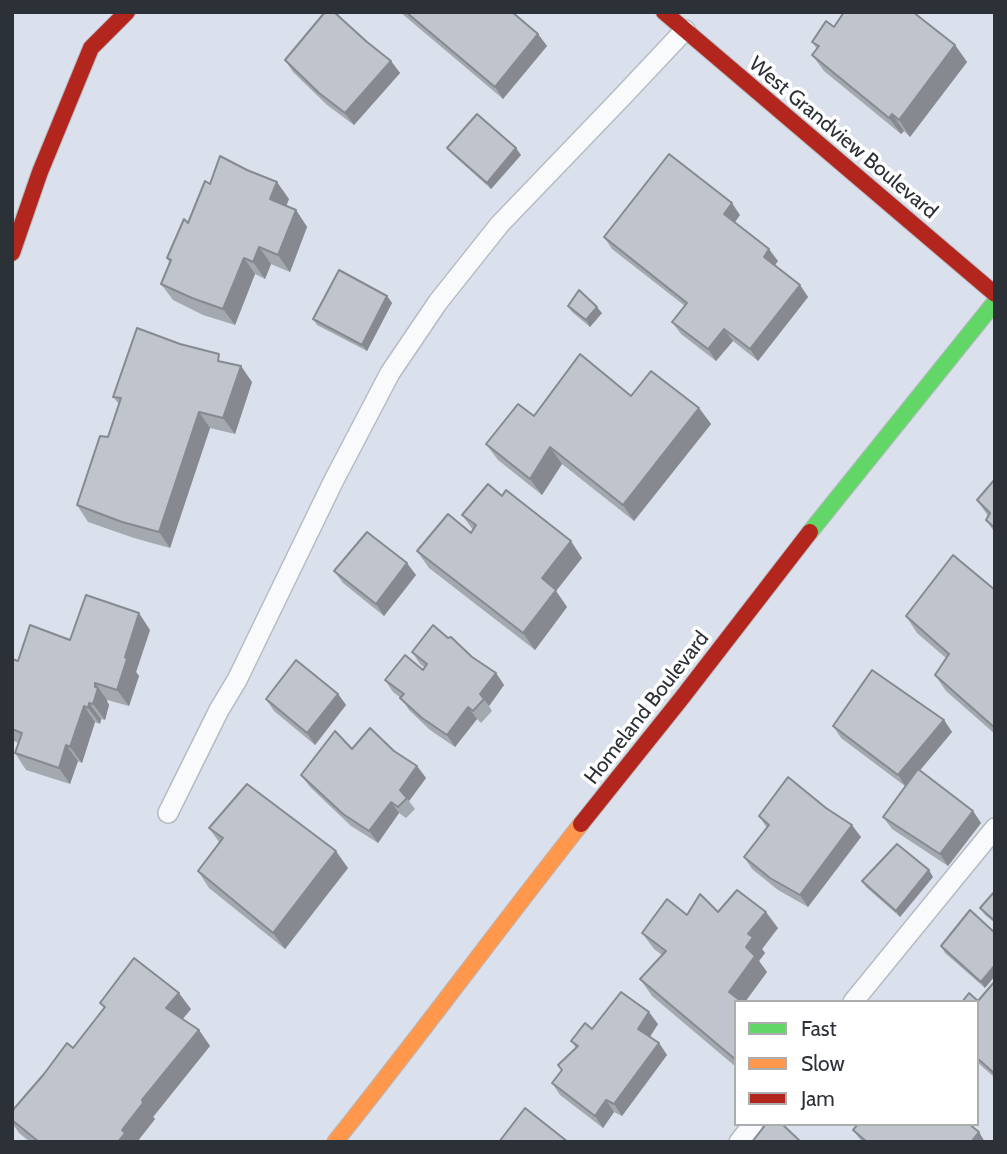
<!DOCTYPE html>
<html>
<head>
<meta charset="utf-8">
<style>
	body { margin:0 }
	#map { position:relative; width:1007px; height:1154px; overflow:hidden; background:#dae1ec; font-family:Cabin,sans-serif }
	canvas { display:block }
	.frame { position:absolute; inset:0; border:14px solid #2c3138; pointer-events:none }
	.legend { position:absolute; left:734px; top:1000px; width:245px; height:126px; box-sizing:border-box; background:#fff; border:2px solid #abadaf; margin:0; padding:9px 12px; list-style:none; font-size:21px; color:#2c3138 }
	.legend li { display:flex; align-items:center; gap:14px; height:35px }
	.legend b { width:35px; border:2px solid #abadaf }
</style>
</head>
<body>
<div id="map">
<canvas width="1007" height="1154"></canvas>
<div class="frame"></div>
<ul class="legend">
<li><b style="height:9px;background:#63d668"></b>Fast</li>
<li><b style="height:9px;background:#ff974d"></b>Slow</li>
<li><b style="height:9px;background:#b3261e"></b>Jam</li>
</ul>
</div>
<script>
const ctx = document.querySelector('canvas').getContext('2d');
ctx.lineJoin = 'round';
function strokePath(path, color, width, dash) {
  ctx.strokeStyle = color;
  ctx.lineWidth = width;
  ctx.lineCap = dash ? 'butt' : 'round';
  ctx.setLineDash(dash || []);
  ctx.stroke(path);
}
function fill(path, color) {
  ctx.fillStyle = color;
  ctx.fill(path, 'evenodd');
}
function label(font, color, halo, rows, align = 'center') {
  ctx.font = font + ' Cabin,sans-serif';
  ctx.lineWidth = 7;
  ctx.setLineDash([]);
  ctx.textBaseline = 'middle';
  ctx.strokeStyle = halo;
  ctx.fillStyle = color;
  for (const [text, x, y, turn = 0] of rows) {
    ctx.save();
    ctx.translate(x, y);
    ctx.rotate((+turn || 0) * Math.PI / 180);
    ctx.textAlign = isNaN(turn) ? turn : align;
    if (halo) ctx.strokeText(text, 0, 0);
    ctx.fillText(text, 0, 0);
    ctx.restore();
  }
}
const lane = new Path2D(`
	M168 813 219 710 237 680 334 480 390 373 438 302 500 224 622 97 685 30
	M853 1002 995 828
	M739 1142 753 1124`);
const fast = new Path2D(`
	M810 532 995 302`);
const slow = new Path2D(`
	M335 1142C419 1037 498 929 581 824`);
const jam = new Path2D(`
	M664 12 995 294
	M12 253 40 172 91 48 127 12
	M581 824 681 699 810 532`);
strokePath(lane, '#b6bbc3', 22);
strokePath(fast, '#b6bbc3', 18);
strokePath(slow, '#b6bbc3', 18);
strokePath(jam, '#b6bbc3', 18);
strokePath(lane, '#f9fafc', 19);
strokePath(fast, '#63d668', 16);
strokePath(slow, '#ff974d', 16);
strokePath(jam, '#b3261e', 16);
fill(new Path2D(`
	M400 12H512L538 34 547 46 503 99Z
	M834 27 955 45 967 62 910 137 904 131 901 134 824 71 812 55 817 49 812 42Z
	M367 42 391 61 400 73 354 125 327 105 293 72 285 60Z
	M447 148 521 155 491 189 452 154Z
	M210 184 289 199 286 206 296 210 307 227 290 272 271 264 265 279 255 274 235 325 203 315 173 300 161 284 170 263 167 258Z
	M740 215 735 222 778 261 775 265 800 285 808 297 758 361 733 341 716 361 681 334 672 322 685 306 612 249 604 237Z
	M387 296 392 303 367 351 317 325 313 319Z
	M568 306 602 313 590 327 572 312Z
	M224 362 252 382 235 434 210 428 170 548 134 538 88 522 77 505 108 437 119 404 113 397Z
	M631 396 699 408 711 424 634 521 562 464 542 495 498 460 486 444 534 416Z
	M995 479V533L986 520 988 516 977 500Z
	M502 496 582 558 556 591 567 607 535 650 429 568 417 551 471 533 473 530 462 515Z
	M334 571 416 575 384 616 343 583Z
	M995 590V734L946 691 935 675 946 658 917 633 906 616Z
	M150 630 136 672 139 676 129 706 107 700V701L109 705 105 720 101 719 100 724 95 722 82 763 78 761 70 784 26 770 15 753 18 743 12 740V659L18 661 70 640Z
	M412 652 472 657 496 673 504 685 489 706 492 711 481 723 477 719 455 747 430 730 409 710 401 698 393 692 385 680 423 670 425 668 420 664Z
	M338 694 346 705 315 745 274 711 266 699Z
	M944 720 952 732 920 770 973 811 981 823 948 866 892 829 883 817 905 786 841 738 833 726Z
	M352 749 394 751 417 766 426 778 409 801 415 809 406 818 399 813 378 843 351 826 310 787 301 775Z
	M759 816 861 837 808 907 778 890 752 869 744 857 767 828Z
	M209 828 348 868 285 949 209 888 198 871 219 842Z
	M933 877 900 917 866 887 862 881Z
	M995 891V923L985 915 980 908Z
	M687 915 778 928 762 949 765 953 759 961 767 972 745 1002H736V1067L652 996 640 979 662 955 654 949 642 933Z
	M995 933 985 988 945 953 941 946Z
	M995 981V1078L977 1062V1002Z
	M100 1003 191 1009 183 1019 199 1030 210 1046 153 1117 155 1119 137 1142H30L19 1133 12 1123V1111L73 1048 104 1008Z
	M658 1024 650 1037 659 1043 667 1055 622 1116 614 1112 603 1128 560 1095 552 1083 562 1070 558 1065 576 1048 571 1041 592 1029Z
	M853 1130 985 1142H862Z`), '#a4a9b0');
fill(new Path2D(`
	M538 34 547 46 503 99 495 87Z
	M955 45 967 62 910 137 899 120Z
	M391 61 400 73 354 125 345 113Z
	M892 114 904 131 901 134 889 118Z
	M516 148 521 155 491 189 487 183Z
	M277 182 289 199 282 216 270 199Z
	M732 203 740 215 732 226 724 214Z
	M296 210 307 227 290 272 278 255Z
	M259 247 271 264 265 279 253 262Z
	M769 249 778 261 772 269 764 257Z
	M244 258 255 274 235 325 223 309Z
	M800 285 808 297 758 361 750 349Z
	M387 296 392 303 367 351 362 345Z
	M597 307 602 313 590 327 586 320Z
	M724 329 733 341 716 361 708 349Z
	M241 366 252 382 235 434 223 418Z
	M699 408 711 424 634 521 623 505Z
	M199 412 210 428 170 548 159 532Z
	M550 447 562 464 542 495 530 479Z
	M571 541 582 558 556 591 567 607 535 650 523 633 542 578Z
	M407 563 416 575 384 616 376 604Z
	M139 613 150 630 136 672 139 676 129 706 117 690 125 657Z
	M496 673 504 685 489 706 480 694Z
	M95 683 107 700V701L109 705 105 720 93 704Z
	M338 694 346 705 315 745 307 733Z
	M89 703 101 719 100 724 88 708Z
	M84 706 95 722 82 763 70 747Z
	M468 707 477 719 455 747 447 735Z
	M944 720 952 732 906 787 898 775Z
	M66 745 78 761 70 784 59 768Z
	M417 766 426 778 409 801 400 790Z
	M391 802 399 813 378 843 369 831Z
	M973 811 981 823 948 866 940 854Z
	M852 825 861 837 808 907 800 895Z
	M336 851 348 868 285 949 273 933Z
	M929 870 933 877 900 917 896 911Z
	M766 912 778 928 762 949 765 953 759 961 767 972 745 1002H736L729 992 746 947 748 934Z
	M995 965V976L985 988 981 982Z
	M179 993 191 1009 178 1024 166 1008Z
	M649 1012 658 1024 647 1041 638 1029Z
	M199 1030 210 1046 153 1117 155 1119 137 1142H118L122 1130 142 1100Z
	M659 1043 667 1055 622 1116 614 1104Z
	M606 1100 614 1112 603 1128 595 1116Z
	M979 1132 985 1142H971Z`), '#868990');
const building = new Path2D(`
	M325 12H334L367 42 391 61 345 113 319 93 285 60Z
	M406 12H512L538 34 495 87Z
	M844 12H913L955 45 899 120 892 114 889 118 812 55 819 46 812 42 826 21 834 27Z
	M477 114 516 148 487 183 447 148Z
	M669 154 732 203 724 214 769 249 764 257 800 285 750 349 724 329 708 349 672 322 687 303 604 237Z
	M220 156 247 170 277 182 270 199 296 210 278 255 259 247 253 262 244 258 223 309 192 298 161 284 171 260 167 258 184 219 188 223 205 181 210 184Z
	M339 270 387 296 362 345 313 319Z
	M579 290 597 307 586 320 568 306Z
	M137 328 180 344 219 354 218 361 241 366 223 418 199 412 159 532 122 522 77 505 100 436 108 437 121 398 113 397Z
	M580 354 631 396 651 371 699 408 623 505 550 447 530 479 486 444 518 404 534 416Z
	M995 479V528L986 520 990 513 977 500Z
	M488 484 502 496 506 490 571 541 542 578 556 590 523 633 417 551 448 514 471 533 476 525 462 515Z
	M367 532 407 563 376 604 334 571Z
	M953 555 995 590V728L935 675 949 654 906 616Z
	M86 595 139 613 125 657 127 659 117 690 95 683V687L98 688 93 704 89 703 88 708 84 706 70 747 66 745 59 768 15 753 22 733 12 729V659L18 661 30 625 70 640Z
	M433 625 448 638 451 637 472 657 496 673 480 694 484 699 473 711 468 707 447 735 422 718 400 698 404 694 385 680 405 655 423 670 427 664 412 652Z
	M296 660 338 694 307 733 266 699Z
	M872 670 944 720 898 775 833 726Z
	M370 728 394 751 417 766 400 790 407 798 398 807 391 802 369 831 343 814 301 775 335 731 352 749Z
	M918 769 973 811 940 854 883 817Z
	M788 777 826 808 852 825 800 895 770 878 744 857 769 825 759 816Z
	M247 784 336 851 273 933 198 871 223 838 209 828Z
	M897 844 929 870 896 911 862 881Z
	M737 890 766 912 748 934 753 937 746 947 755 956 729 992 742 1002H736V1060L640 979 666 951 642 933 667 899 687 915 700 894 718 912Z
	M995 891V921L980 908Z
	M970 910 995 933V965L981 982 941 946Z
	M134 958 179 993 166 1008 199 1030 142 1100 143 1103 122 1130 125 1133 118 1142H39L12 1120V1111L44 1074 67 1043 73 1048 105 1007 100 1003Z
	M995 981V1074L977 1058V1002H962L969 993 978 1001Z
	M621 992 649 1012 638 1029 659 1043 614 1104 606 1100 595 1116 552 1083 562 1070 558 1065 578 1046 571 1041 585 1023 592 1029Z
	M525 1108 568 1142H499Z
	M766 1124H782L801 1142H752Z
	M858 1124H969L979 1132 971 1142H867L853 1130Z`);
fill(building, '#bfc4cd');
strokePath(building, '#868990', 2);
label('21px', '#2c3138', '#fff', [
	["West Grandview Boulevard",843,138,40],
	["Homeland Boulevard",647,708,-52]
]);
</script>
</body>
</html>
